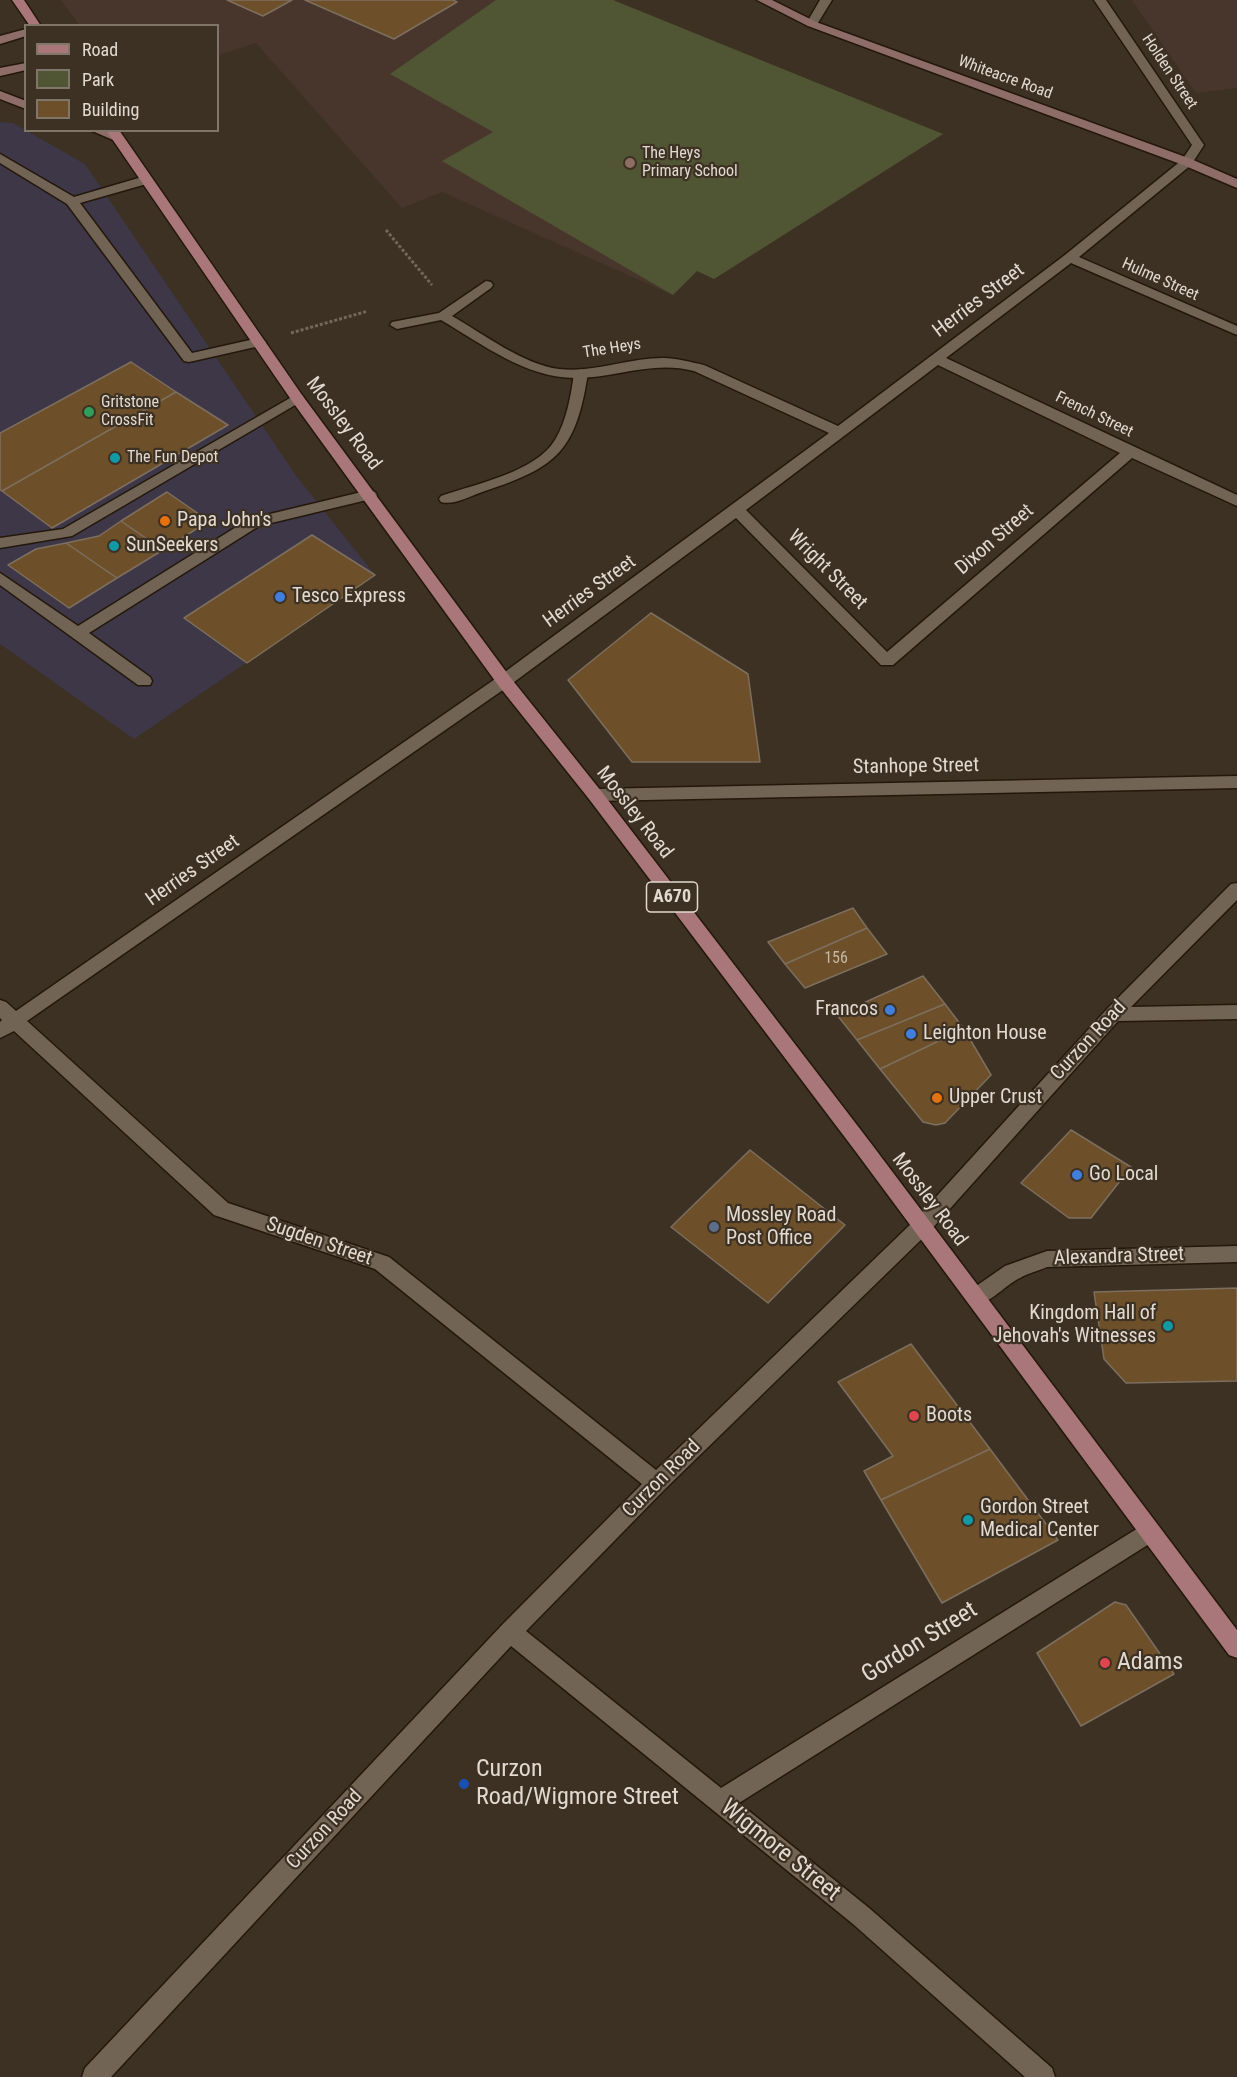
<!DOCTYPE html>
<html>
<head>
<meta charset="utf-8">
<style>
	body { margin:0 }
	#map { position:relative; width:1237px; height:2077px; overflow:hidden; background:#3d3123; font-family:"Roboto Condensed",sans-serif }
	canvas { display:block }
	.legend { position:absolute; left:24px; top:24px; width:195px; height:108px; box-sizing:border-box; background:#3d3123; border:2px solid #7f7569; margin:0; padding:8px 10px; list-style:none; font-size:18px; color:#e2dad1 }
	.legend li { display:flex; align-items:center; gap:12px; height:30px }
	.legend b { width:30px; border:2px solid #7f7569 }
</style>
</head>
<body>
<div id="map">
<canvas width="1237" height="2077"></canvas>
<ul class="legend">
<li><b style="height:8px;background:#a9777a"></b>Road</li>
<li><b style="height:16px;background:#505533"></b>Park</li>
<li><b style="height:16px;background:#6d502a"></b>Building</li>
</ul>
</div>
<script>
const ctx = document.querySelector('canvas').getContext('2d');
ctx.lineJoin = 'round';
function fill(path, color) {
  ctx.fillStyle = color;
  ctx.fill(path, 'evenodd');
}
function strokePath(path, color, width, dash) {
  ctx.strokeStyle = color;
  ctx.lineWidth = width;
  ctx.lineCap = dash ? 'butt' : 'round';
  ctx.setLineDash(dash || []);
  ctx.stroke(path);
}
function label(font, color, halo, rows, align = 'center') {
  ctx.font = font + ' "Roboto Condensed",sans-serif';
  ctx.lineWidth = 4.5;
  ctx.setLineDash([]);
  ctx.textBaseline = 'middle';
  ctx.strokeStyle = halo;
  ctx.fillStyle = color;
  for (const [text, x, y, turn = 0] of rows) {
    ctx.save();
    ctx.translate(x, y);
    ctx.rotate((+turn || 0) * Math.PI / 180);
    ctx.textAlign = isNaN(turn) ? turn : align;
    if (halo) ctx.strokeText(text, 0, 0);
    ctx.fillText(text, 0, 0);
    ctx.restore();
  }
}
fill(new Path2D(`
	M0 122 13 123 85 164 297 477 375 575 134 739 0 644Z`), '#3e3748');
fill(new Path2D(`
	M61 0H613L943 134 714 279 697 271 673 295 442 192 402 208 256 43 218 55V26L79 25Z
	M1132 0H1237V88L1196 93Z`), '#48362d');
fill(new Path2D(`
	M496 0H613L943 134 714 279 697 271 673 295 442 161 493 132 390 74Z`), '#505533');
const building = new Path2D(`
	M227 0H292L263 16Z
	M305 0H453L457 2 394 39Z
	M131 362 176 392 2 491 0 490V433Z
	M176 392 228 425 52 528 2 491Z
	M167 492 209 521 163 550 121 521Z
	M121 521 163 550 117 578 66 543 99 536Z
	M312 535 375 575 247 663 184 618Z
	M66 543 117 578 69 608 8 565 36 549Z
	M651 613 748 674 760 762H632L568 680Z
	M853 908 867 928 785 964 768 942Z
	M867 928 887 954 805 988 785 964Z
	M923 976 945 1004 857 1040 837 1015Z
	M945 1004 964 1029 880 1069 857 1040Z
	M964 1029 991 1075 945 1123 936 1125 923 1122 880 1069Z
	M1071 1130 1131 1167 1091 1218H1069L1021 1183Z
	M750 1150 845 1225 768 1303 671 1227Z
	M1237 1288V1381L1126 1383 1104 1359 1094 1292Z
	M911 1344 990 1449 881 1500 864 1471 893 1456 838 1382Z
	M990 1449 1058 1540 942 1603 881 1500Z
	M1115 1602 1126 1605 1174 1674 1081 1726 1037 1653Z`);
fill(building, '#6d502a');
strokePath(building, '#7d6f5f', 1.5);
const lane = new Path2D(`
	M0 154 74 197 142 177H150L152 180 150 183 80 203 192 353 259 338 266 342 264 345 189 362 184 361 67 204 0 163Z
	M581 369 588 373C576 450 558 467 485 491 472 495 454 506 441 502L439 499 441 496C475 484 536 472 555 440 567 420 571 395 574 373Z
	M297 394 302 395 304 398 302 401 72 536 0 548V538L63 529Z
	M370 490 375 492 377 495 375 498 259 526 89 633 150 677 152 681 150 685H138L0 585V573L78 626 249 519Z`);
const street = new Path2D(`
	M820 0H832L816 26H808L806 24Z
	M1094 0H1106L1204 145 1191 165 1079 257 1237 326V335L1071 263 946 358 1237 495V506L1132 458 893 665H881L736 518 510 685 27 1021 228 1203 389 1257 656 1470 915 1220 1107 1009 1231 884 1237 883V900L1131 1007 1237 1005V1019L1118 1021 929 1232 664 1490 526 1631 721 1788 1143 1525 1150 1522 1157 1525 1161 1532 1157 1539 739 1803 869 1908 1052 2068 1055 2077H1025L853 1924 511 1646 111 2077H82L85 2068 502 1625 642 1484 375 1269 214 1215 14 1031 0 1038V1022L2 1020 0 1018V1000L6 1002 16 1011 498 677 829 433 694 371C653 360 616 378 575 378 526 378 482 344 441 320L397 329 390 325 392 322 439 313 486 281 491 282 493 285 491 288 452 316C482 333 524 365 559 369 594 373 628 358 663 358 677 358 690 362 704 365L838 426 1065 255 1182 160 1192 145ZM938 365 1120 453 887 652 746 510Z
	M1237 776V788L595 801 589 799 587 795 589 791 595 789Z
	M1237 1246V1262L1047 1267C1038 1271 1028 1273 1020 1278 1004 1285 987 1309 969 1303L966 1297 969 1291 1005 1266 1047 1251Z`);
const secondary = new Path2D(`
	M757 0H772L816 22 1191 159 1237 179V188L1183 165 808 26Z
	M26 29V36L0 44V36Z
	M26 63V70L0 76V68Z
	M0 91 26 101V109L0 99Z
	M90 130H109L124 138 118 142Z`);
const primary = new Path2D(`
	M12 0H24L41 26H30Z
	M106 130H119L302 395 510 677 601 791 870 1142 1237 1630V1658L1229 1655 856 1152 589 799 498 685 292 401Z`);
strokePath(lane, '#23180b', 3);
strokePath(street, '#23180b', 3);
strokePath(secondary, '#23180b', 3);
strokePath(primary, '#23180b', 3);
strokePath(new Path2D(`
	M386 230 432 285
	M291 333 368 311`), '#72685b', 3, [3, 2]);
fill(lane, '#726455');
fill(street, '#726455');
fill(secondary, '#8e6d68');
fill(primary, '#a9777a');
for (const [x, y, r, color] of [
	[630,163,6,"#8d6e63"],
	[89,412,6,"#2e9e5b"],
	[115,458,6,"#0f9aa8"],
	[165,521,6,"#e8710a"],
	[114,546,6,"#0f9aa8"],
	[280,597,6,"#3f7fe0"],
	[890,1010,6,"#3f7fe0"],
	[911,1034,6,"#3f7fe0"],
	[937,1098,6,"#e8710a"],
	[1077,1175,6,"#3f7fe0"],
	[714,1227,6,"#5c6f8a"],
	[1168,1326,6,"#0f9aa8"],
	[914,1416,6,"#e0444e"],
	[968,1520,6,"#0f9aa8"],
	[1105,1663,6,"#e0444e"],
	[464,1784,6,"#1a4fb4"]
]) {
  const dot = new Path2D();
  dot.arc(x, y, r, 0, 2 * Math.PI);
  ctx.fillStyle = color;
  ctx.fill(dot);
  strokePath(dot, '#3d3123', 2);
}
label('16px', '#e2dad1', '#3d3123', [
	["Holden Street",1169,72,56],
	["Whiteacre Road",1005,78,20],
	["Hulme Street",1160,280,24],
	["The Heys",612,349,-9],
	["French Street",1094,415,26]
]);
label('16px', '#e2dad1', '#3d3123', [
	["The Heys",642,154],
	["Primary School",642,172],
	["Gritstone",101,403],
	["CrossFit",101,421],
	["The Fun Depot",127,458]
], 'left');
label('16px', '#c5b8a7', null, [
	["156",836,959]
]);
for (const [x, y, w] of [
	[672,897,51]
]) {
  const box = new Path2D();
  box.roundRect(x - w / 2, y - 15, w, 30, 4.5);
  ctx.fillStyle = '#3d3123';
  ctx.fill(box);
  strokePath(box, '#e2dad1', 1.5);
}
label('bold 18px', '#e2dad1', null, [
	["A670",672,897]
]);
label('20px', '#e2dad1', '#3d3123', [
	["Herries Street",979,301,-37],
	["Mossley Road",343,424,53],
	["Dixon Street",995,540,-41],
	["Wright Street",827,570,45],
	["Herries Street",590,592,-36],
	["Stanhope Street",916,767,-1],
	["Mossley Road",634,813,52],
	["Herries Street",193,871,-35],
	["Curzon Road",1089,1041,-47],
	["Mossley Road",929,1200,53],
	["Sugden Street",319,1242,19],
	["Alexandra Street",1119,1257,-2],
	["Curzon Road",662,1479,-45],
	["Curzon Road",325,1830,-47]
]);
label('20px', '#e2dad1', '#3d3123', [
	["Papa John's",177,521],
	["SunSeekers",126,546],
	["Tesco Express",292,597],
	["Francos",878,1010,"right"],
	["Leighton House",923,1034],
	["Upper Crust",949,1098],
	["Go Local",1089,1175],
	["Mossley Road",726,1216],
	["Post Office",726,1239],
	["Kingdom Hall of",1156,1314,"right"],
	["Jehovah's Witnesses",1156,1337,"right"],
	["Boots",926,1416],
	["Gordon Street",980,1508],
	["Medical Center",980,1531]
], 'left');
label('24px', '#e2dad1', '#3d3123', [
	["Gordon Street",920,1643,-32],
	["Wigmore Street",780,1851,39]
]);
label('24px', '#e2dad1', '#3d3123', [
	["Adams",1117,1663],
	["Curzon",476,1770],
	["Road/Wigmore Street",476,1798]
], 'left');
</script>
</body>
</html>
